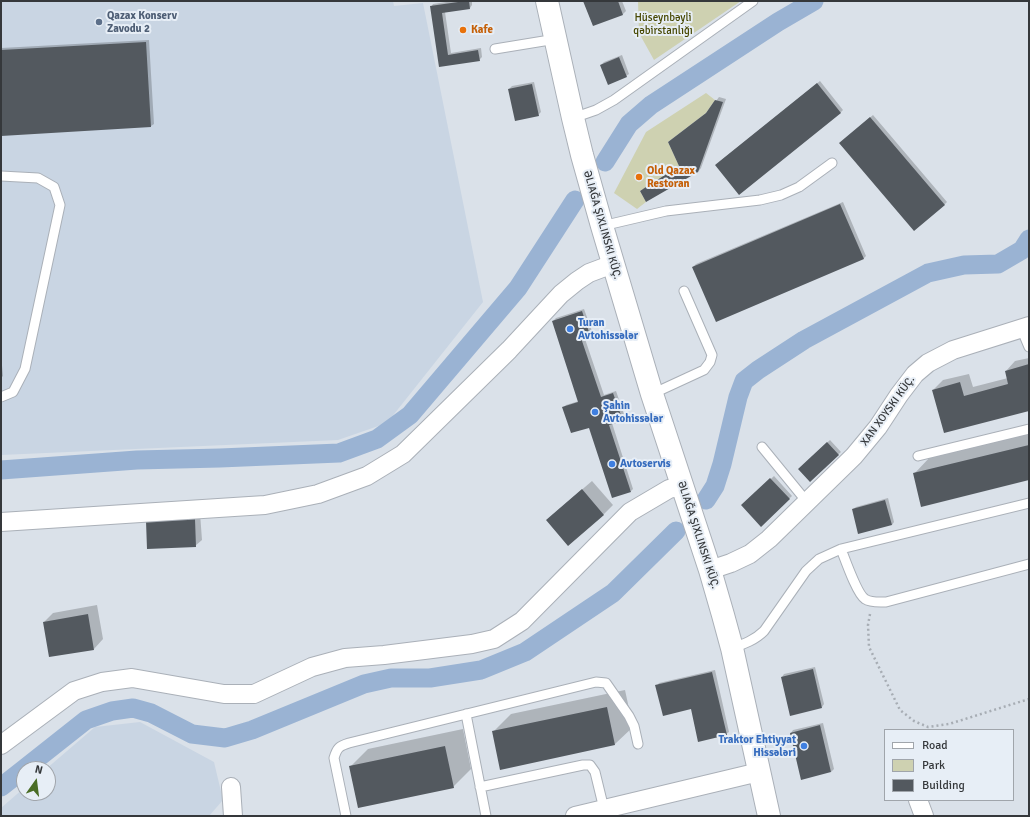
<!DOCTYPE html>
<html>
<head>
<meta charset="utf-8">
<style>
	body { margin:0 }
	#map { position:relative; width:1030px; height:817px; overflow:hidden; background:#dae1e9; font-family:Signika,sans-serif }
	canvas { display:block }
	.frame { position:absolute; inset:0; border:2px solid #35383b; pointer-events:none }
	.legend { position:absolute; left:884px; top:729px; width:130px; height:72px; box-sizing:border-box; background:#e7eef6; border:1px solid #a0a5ab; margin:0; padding:5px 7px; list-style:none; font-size:12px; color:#35383b }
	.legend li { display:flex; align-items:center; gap:8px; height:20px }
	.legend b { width:20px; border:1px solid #a0a5ab }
	.north { position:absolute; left:16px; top:761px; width:40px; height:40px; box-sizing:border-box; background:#e7eef6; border:1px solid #a0a5ab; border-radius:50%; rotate:14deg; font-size:11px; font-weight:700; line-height:16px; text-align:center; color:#35383b }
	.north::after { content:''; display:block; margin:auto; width:14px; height:18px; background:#4a6d26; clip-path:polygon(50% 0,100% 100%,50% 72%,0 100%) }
</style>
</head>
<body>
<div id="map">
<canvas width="1030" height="817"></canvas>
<div class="frame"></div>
<ul class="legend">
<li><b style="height:5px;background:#fff"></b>Road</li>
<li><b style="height:11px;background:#ced1b1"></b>Park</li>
<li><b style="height:11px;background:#53595f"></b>Building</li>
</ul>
<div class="north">N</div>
</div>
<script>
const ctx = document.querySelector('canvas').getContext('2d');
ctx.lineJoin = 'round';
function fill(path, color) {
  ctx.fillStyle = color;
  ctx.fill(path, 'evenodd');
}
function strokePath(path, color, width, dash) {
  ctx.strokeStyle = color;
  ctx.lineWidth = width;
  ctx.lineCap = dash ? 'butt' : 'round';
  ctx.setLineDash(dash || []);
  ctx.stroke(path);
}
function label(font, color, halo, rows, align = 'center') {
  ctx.font = font + ' Signika,sans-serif';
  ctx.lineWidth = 4;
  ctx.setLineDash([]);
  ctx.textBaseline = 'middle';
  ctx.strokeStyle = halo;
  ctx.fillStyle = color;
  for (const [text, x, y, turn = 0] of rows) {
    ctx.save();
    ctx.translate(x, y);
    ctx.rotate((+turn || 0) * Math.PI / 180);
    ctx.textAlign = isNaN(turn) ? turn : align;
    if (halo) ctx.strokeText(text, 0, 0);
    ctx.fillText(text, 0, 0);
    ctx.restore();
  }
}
fill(new Path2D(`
	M1 1H393L394 6 423 3 483 302 387 423 338 440 1 455Z
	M140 722 214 762 223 800 209 816H1V808L24 788V793H48V769H46L95 727Z`), '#c9d5e3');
fill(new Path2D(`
	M638 1H741L654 60 639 33Z
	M706 93 715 100 706 113 668 142 679 166 640 191 646 202 637 209 614 193 646 132Z`), '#ced1b1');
fill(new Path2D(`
	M453 1H472V5L470 8 445 12 451 53 481 48 482 57 479 60 440 66 431 7 433 4Z
	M584 1H622L626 11 623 14 593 25Z
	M149 40 154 124 151 126 1 135V48Z
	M622 55 629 74 626 76 601 65 604 62Z
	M820 81 843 110 840 113 719 162Z
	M534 82 541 112 538 115 509 89 512 86Z
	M719 97 726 99 701 168 698 172 641 191 644 188 680 166 708 112Z
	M873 115 947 202 944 205 844 140Z
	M843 202 866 256 863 259 693 267 696 264Z
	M584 309 592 331 589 334 584 336 604 395 616 391 625 417 622 420 612 423 633 489 631 491 589 426 563 408 566 405 579 401 553 321 556 318Z
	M1 355 3 376 1 378Z
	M1029 358V410L933 390 943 380 969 374 973 387 1008 378 1006 371 1015 361Z
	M1029 432V479L914 474 931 456Z
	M830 440 841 452 810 480 799 469Z
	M774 476 792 496 761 525 743 506Z
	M592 481 613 505 604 514 568 545 557 511Z
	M888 498 894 522 892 525 853 509 856 507Z
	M200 513 202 540 195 546 147 521Z
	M97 605 103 639 94 649 44 622 53 613Z
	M815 667 824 704 822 707 782 677 784 674Z
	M715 670 729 732 726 734 691 708 657 686 659 683Z
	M625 690 633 727 615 744 501 769 493 732 511 714Z
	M823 723 834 769 831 772 791 733 793 730Z
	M463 729 471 769 453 787 350 767 368 749Z`), '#0003');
strokePath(new Path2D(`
	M605 162 629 124 651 105 778 22 814 1
	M1 470 137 460 220 458 339 453 377 439 410 415 518 288 575 200
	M706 500 715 486 722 464 738 397 744 381 758 370 804 340 928 273 964 265 998 264 1022 250 1029 239
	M24 769 86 720 112 711 133 708 151 713 192 734 225 738 252 730 364 684 391 678H430L481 670 525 652 613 593 676 531
	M1 787 24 769`), '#9ab3d3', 19);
fill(new Path2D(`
	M465 1H469L470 9 442 13 448 55 478 50 480 61 439 67 430 6Z
	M583 1H618L623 15 593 26Z
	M146 42 151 127 1 136V50Z
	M619 57 627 77 608 85 600 65Z
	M817 83 841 113 739 195 715 165Z
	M532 84 539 116 515 121 508 89Z
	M715 100 723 102 698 172 646 202 640 191 679 166 668 142 706 113Z
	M870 117 945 205 914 231 839 143Z
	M840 204 864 259 716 322 692 267Z
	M582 311 590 335 581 338 601 397 613 393 623 421 609 425 631 492 612 498 589 428 571 433 562 407 578 402 552 321Z
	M1029 364V411L944 433 932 390 960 382 964 396 1008 384 1005 371Z
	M827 442 839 455 810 482 798 469Z
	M1029 445V480L921 507 913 473Z
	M770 478 790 499 761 527 741 505Z
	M582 489 604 515 568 546 546 520Z
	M885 500 892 525 858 534 852 509Z
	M195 519 196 547 147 549 146 521Z
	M88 614 94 650 49 657 43 622Z
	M813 669 822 708 790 716 781 677Z
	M712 672 727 735 698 742 691 709 663 716 655 685Z
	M607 707 615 745 500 770 492 731Z
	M820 725 831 772 801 780 790 733Z
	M445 746 454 788 358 808 349 766Z`), '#53595f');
const lane = new Path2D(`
	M495 49 556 39
	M573 118 596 110 614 100 753 1
	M1 176 38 178 54 187 60 205 25 369 13 392 1 397
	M602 226 666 211 760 200 781 195 799 187 832 163
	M1021 328 1029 347
	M652 394 704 370 710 362 712 355 684 291
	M762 447 807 502
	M918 456 1029 429
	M841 549C845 559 857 594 865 599 871 603 879 602 886 602L1029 564
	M732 648C744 644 755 640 764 631L806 571 819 559 841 549 1029 503
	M466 714 486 816
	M480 787 583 765H590L595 772 604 809
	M346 816 334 758C337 748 339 746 349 743L596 682 606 683 629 716 634 726 638 744`);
const street = new Path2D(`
	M1 522 265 505 318 494 367 476 403 454 509 350 561 294 577 281 589 273 613 264
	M710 570 731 563 750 554 769 539 854 456 878 427 899 395 915 374 928 363 953 350 1029 326
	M1 745 74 691 102 682 132 678 224 694H254L312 667 345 658 384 655 472 644 494 639 522 621 630 512 669 489 682 486
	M231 787 233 816
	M918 800 924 816
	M575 816 759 772`);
const secondary = new Path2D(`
	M547 1 573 118 582 155 602 226 652 394 710 570 723 615 732 648 769 816`);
strokePath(lane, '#aab0b8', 11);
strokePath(street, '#aab0b8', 20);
strokePath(secondary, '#aab0b8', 24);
strokePath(new Path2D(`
	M870 614 868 625 869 647 900 710 914 721 928 727 949 724 1029 699`), '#a7adb4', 2.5, [2, 3]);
strokePath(lane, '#fff', 9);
strokePath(street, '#fff', 18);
strokePath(secondary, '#fff', 22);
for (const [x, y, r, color] of [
	[99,22,4,"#5c6f8a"],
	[463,30,4,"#e8710a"],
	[639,177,4,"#e8710a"],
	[570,329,4,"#3f7fe0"],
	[595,412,4,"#3f7fe0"],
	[612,464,4,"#3f7fe0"],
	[804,746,4,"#3f7fe0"]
]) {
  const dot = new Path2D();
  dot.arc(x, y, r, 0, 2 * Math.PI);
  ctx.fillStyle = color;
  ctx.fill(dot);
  strokePath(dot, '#e7eef6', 1.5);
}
label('bold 11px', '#4e5e75', '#e7eef6', [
	["Qazax Konserv",107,16],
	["Zavodu 2",107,29]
], 'left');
label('11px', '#464701', '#e7eef6', [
	["Hüseynbəyli",663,18],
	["qəbirstanlığı",663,31]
]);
label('bold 11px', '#c56008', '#e7eef6', [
	["Kafe",471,30],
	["Old Qazax",647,171],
	["Restoran",647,184]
], 'left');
label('11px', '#35383b', '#e7eef6', [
	["ƏLIAĞA ŞIXLINSKI KÜÇ.",602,225,74],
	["XAN XOYSKI KÜÇ.",888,411,-54],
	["ƏLIAĞA ŞIXLINSKI KÜÇ.",698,535,72]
]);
label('bold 11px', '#366cbe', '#e7eef6', [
	["Turan",578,323],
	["Avtohissələr",578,336],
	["Şahin",603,406],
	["Avtohissələr",603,419],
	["Avtoservis",620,464],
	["Traktor Ehtiyyat",796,740,"right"],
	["Hissələri",796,753,"right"]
], 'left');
</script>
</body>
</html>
